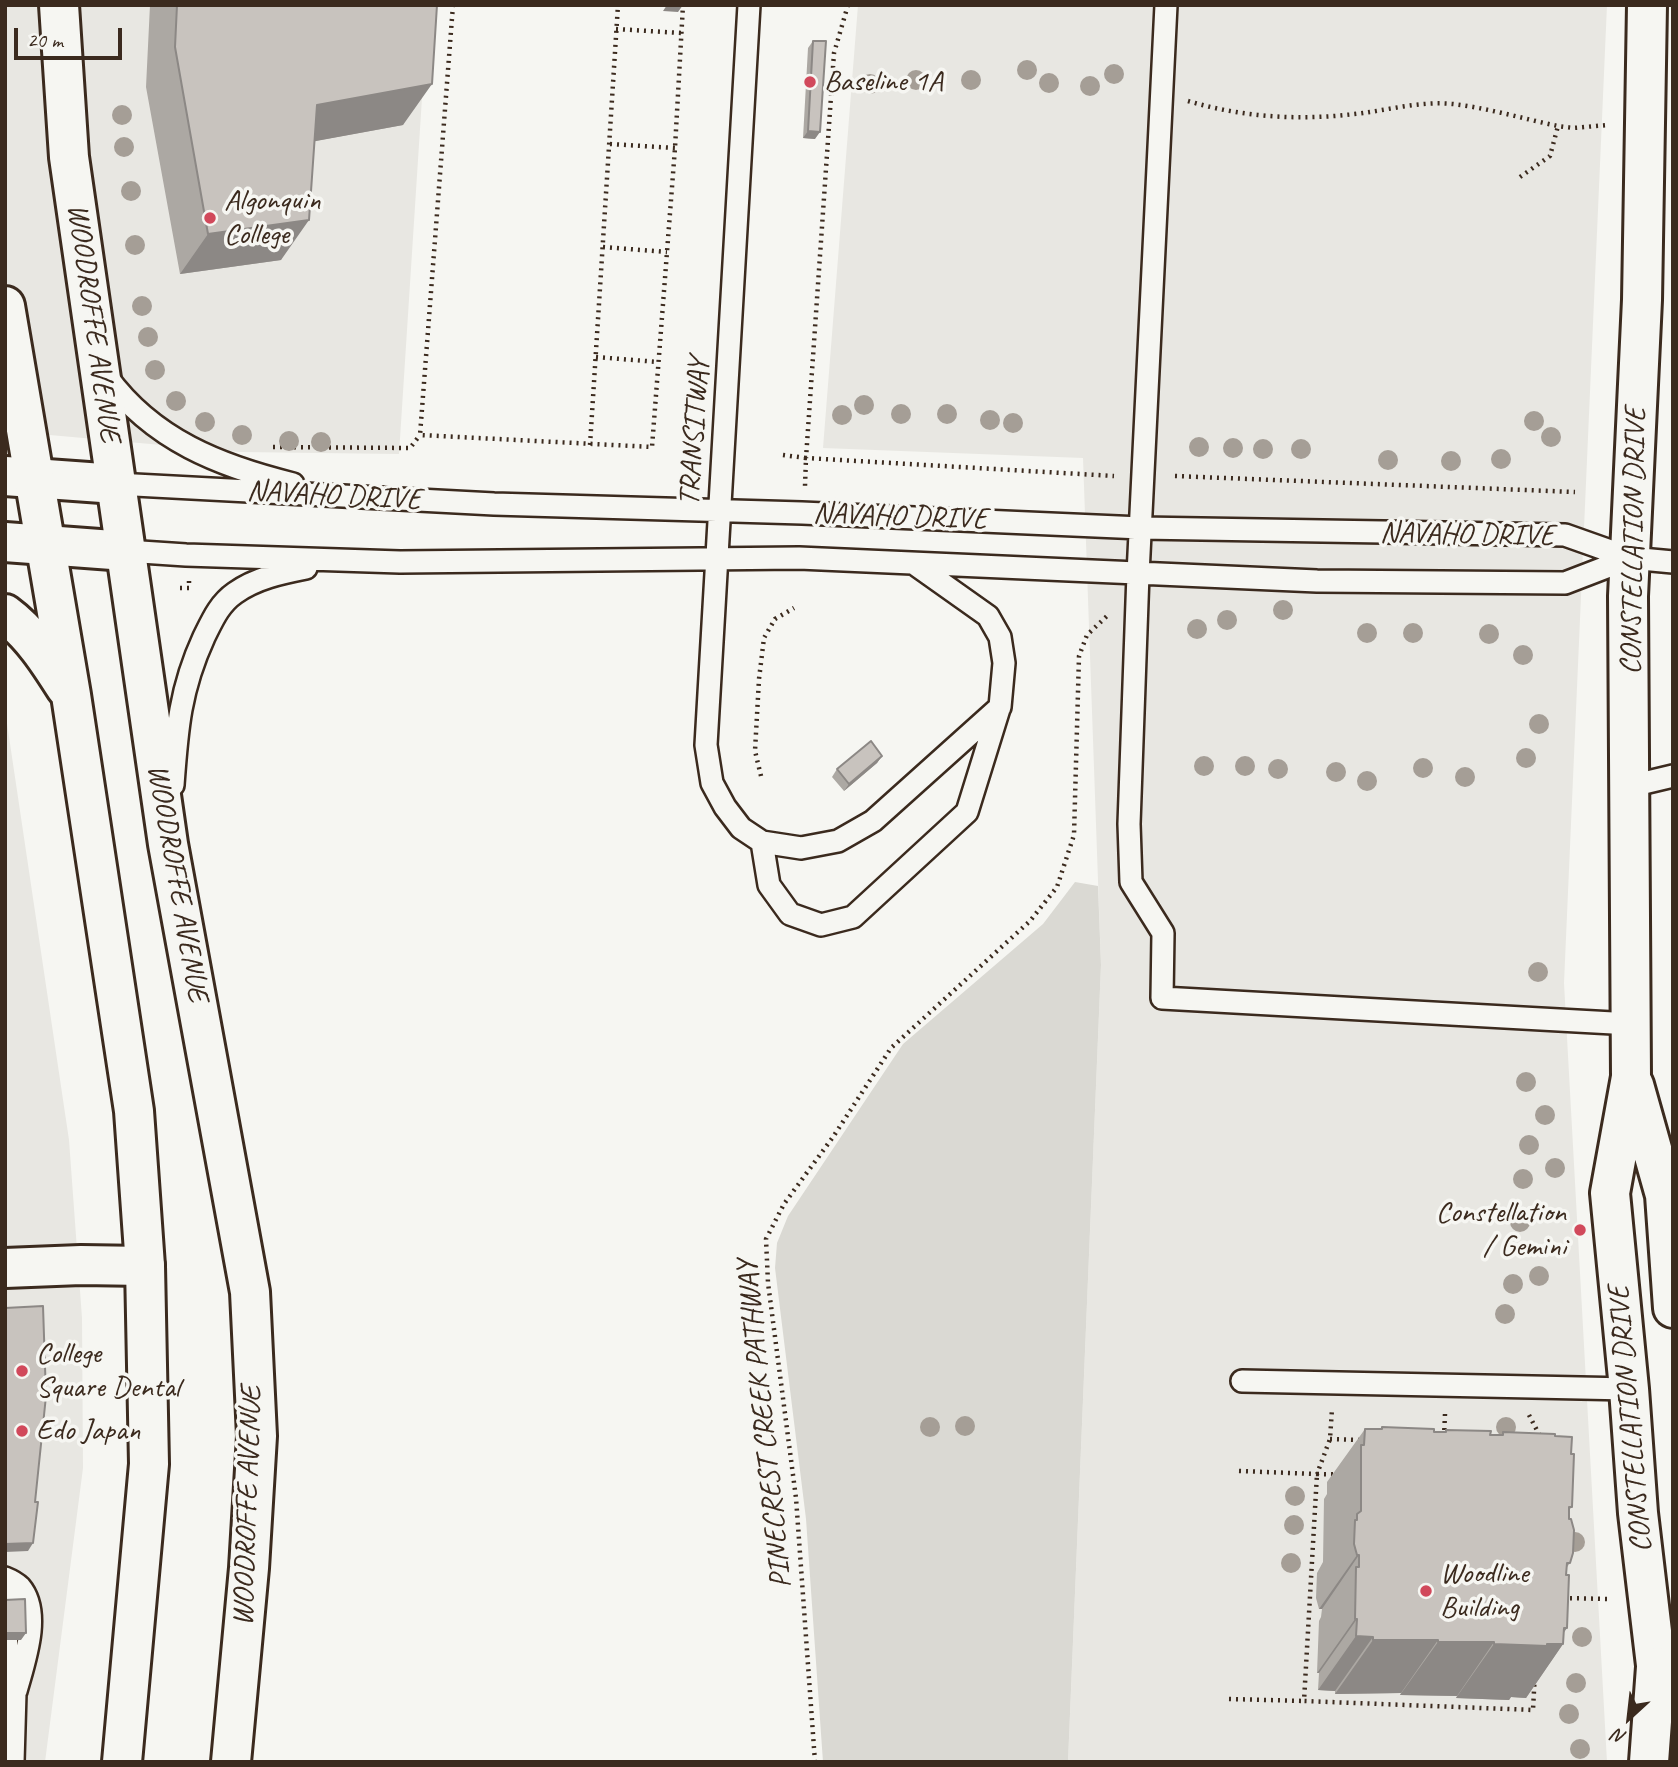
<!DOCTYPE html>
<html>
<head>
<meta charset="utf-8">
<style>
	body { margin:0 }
	#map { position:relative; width:1678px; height:1767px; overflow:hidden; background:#f6f6f2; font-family:Caveat,sans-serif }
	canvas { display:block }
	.frame { position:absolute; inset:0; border:7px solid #3b2a1e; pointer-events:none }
	.north { position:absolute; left:1594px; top:1683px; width:70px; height:70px; -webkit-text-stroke:5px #f6f6f2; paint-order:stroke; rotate:207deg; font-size:19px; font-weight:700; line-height:28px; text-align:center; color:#3b2a1e }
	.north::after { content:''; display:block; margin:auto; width:24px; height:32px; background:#3b2a1e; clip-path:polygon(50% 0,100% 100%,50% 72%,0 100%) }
	.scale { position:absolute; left:14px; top:28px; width:108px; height:32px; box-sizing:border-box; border:4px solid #3b2a1e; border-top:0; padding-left:9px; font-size:21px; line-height:24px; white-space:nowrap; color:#3b2a1e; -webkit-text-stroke:5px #f6f6f2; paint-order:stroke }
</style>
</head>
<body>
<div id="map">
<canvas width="1678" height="1767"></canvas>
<div class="frame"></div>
<div class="north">N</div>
<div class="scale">20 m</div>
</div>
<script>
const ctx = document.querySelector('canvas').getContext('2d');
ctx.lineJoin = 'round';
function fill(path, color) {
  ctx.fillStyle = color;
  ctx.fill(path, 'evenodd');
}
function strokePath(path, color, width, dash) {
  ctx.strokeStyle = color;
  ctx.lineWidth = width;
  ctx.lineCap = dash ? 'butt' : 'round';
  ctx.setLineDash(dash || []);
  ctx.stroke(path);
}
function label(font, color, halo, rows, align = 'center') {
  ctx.font = font + ' Caveat,sans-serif';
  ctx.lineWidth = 7;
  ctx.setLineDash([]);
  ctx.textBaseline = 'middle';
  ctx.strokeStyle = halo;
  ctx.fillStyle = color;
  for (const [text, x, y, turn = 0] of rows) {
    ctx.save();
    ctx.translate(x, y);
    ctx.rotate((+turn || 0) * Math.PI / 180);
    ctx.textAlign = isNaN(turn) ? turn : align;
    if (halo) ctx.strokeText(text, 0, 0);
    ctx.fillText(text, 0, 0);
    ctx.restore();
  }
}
fill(new Path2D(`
	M5 5H428L399 454 240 452 5 431Z
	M858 5H1607L1564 983 1607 1762H1068L1101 965 1083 458 823 448Z
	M5 710 69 1140 82 1318 83 1468 45 1762H5Z`), '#e8e7e2');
fill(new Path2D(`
	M1075 882 1098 886 1101 965 1068 1762H823L806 1519 775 1268 777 1243 788 1216 903 1044 1043 924Z`), '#dad9d3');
const service = new Path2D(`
	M749 5 706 745 712 783 725 807 741 828 762 842 801 848 838 841 873 821 1000 707 1004 663 1000 637 988 616 916 565
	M1166 5 1138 574 1129 824 1131 882 1163 933 1162 998 1631 1024
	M107 377C153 440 220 466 293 484
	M116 484 494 504 802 513 1141 528 1565 535 1630 558 1673 562
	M126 551 186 555 400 562 799 558 1317 581 1565 583 1630 558
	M173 785C177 729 180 689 204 637 212 621 219 604 235 593 256 578 281 573 306 568
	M1631 786 1673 776
	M762 842 769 885 790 914 821 925 853 917 967 812 999 709
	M1242 1381 1629 1389
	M5 1578C10 1580 16 1583 20 1587 42 1613 24 1662 16 1691
	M5 1590 7 1654 15 1693 13 1762`);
const minor = new Path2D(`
	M5 1268 81 1265 145 1266`);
const tertiary = new Path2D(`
	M1647 5 1642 300 1628 596 1631 1077 1610 1193 1629 1389 1638 1513 1660 1699
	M5 476 116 484
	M5 542 126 551
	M1634 1085 1665 1195 1673 1308`);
const secondary = new Path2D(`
	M59 5 69 157 168 844 250 1292 257 1436 249 1568 231 1762
	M5 306 71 695 134 1111 145 1266 149 1464 122 1762
	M5 614C31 633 49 661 66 688`);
const primary = new Path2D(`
	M1649 1762 1656 1667`);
strokePath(service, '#3b2a1e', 26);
strokePath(minor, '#3b2a1e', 44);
strokePath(tertiary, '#3b2a1e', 44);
strokePath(secondary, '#3b2a1e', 44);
strokePath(primary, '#3b2a1e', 44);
strokePath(new Path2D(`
	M453 5 420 435 652 447 675 148 683 5
	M848 5 834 53 806 458 1114 476
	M616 29 681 33
	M1188 101C1245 118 1303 121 1363 113 1392 109 1423 101 1453 104 1488 108 1524 119 1558 126L1573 128 1608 125
	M610 144 675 148
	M1520 177 1550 156 1558 126
	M603 247 667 252
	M596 357 658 362
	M590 445 618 5
	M273 447 410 448 420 435
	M783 455 806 458 805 486
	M1175 476 1575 492
	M180 588H189V581
	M761 776 755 751 759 679 764 638 775 619 794 608
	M1529 1415 1541 1438
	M1444 1437 1445 1414
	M1330 1439 1362 1440
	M1239 1471 1317 1474 1330 1439 1332 1409
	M1317 1474 1545 1479 1533 1710 1304 1701Z
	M1563 1598 1610 1599
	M1229 1699 1304 1701
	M815 1762 796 1498 768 1283 766 1239 784 1204 833 1137 891 1048 1030 921 1057 887 1074 835 1079 656 1087 635 1107 616`), '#3b2a1e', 4.5, [2, 5]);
strokePath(service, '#f6f6f2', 21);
strokePath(minor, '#f6f6f2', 38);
strokePath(tertiary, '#f6f6f2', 38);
strokePath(secondary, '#f6f6f2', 38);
strokePath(primary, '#f6f6f2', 38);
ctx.fillStyle = '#a59e96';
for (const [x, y] of [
	[1027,70],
	[1114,74],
	[916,80],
	[971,80],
	[1049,83],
	[870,84],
	[1090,86],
	[122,115],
	[124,147],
	[131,191],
	[135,245],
	[142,306],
	[148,337],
	[155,370],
	[176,401],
	[864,405],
	[901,414],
	[947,414],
	[842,415],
	[990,420],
	[1534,421],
	[205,422],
	[1013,423],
	[242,435],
	[1551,437],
	[289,441],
	[321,442],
	[1199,447],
	[1233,448],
	[1263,449],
	[1301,449],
	[1501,459],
	[1388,460],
	[1451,461],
	[1283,610],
	[1227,620],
	[1197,629],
	[1367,633],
	[1413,633],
	[1489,634],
	[1523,655],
	[1539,724],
	[1526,758],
	[1204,766],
	[1245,766],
	[1423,768],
	[1278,769],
	[1336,772],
	[1465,777],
	[1367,781],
	[1538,972],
	[1526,1082],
	[1545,1115],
	[1529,1145],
	[1555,1168],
	[1523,1179],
	[1520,1222],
	[1539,1276],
	[1513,1284],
	[1505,1314],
	[965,1426],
	[930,1427],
	[1506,1427],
	[1295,1496],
	[1294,1525],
	[1575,1542],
	[1291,1563],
	[1582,1637],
	[1576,1683],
	[1569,1714],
	[1580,1749]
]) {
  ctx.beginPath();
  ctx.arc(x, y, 10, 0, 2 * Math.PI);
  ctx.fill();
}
fill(new Path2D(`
	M150 5H437L403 125 315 141 281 260 180 274 146 87Z
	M813 41 815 139 803 138 808 48Z
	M882 756 877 763 844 791 832 777 837 769Z
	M1382 1427 1434 1432H1445L1446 1430 1490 1435H1501L1503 1432 1555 1436 1571 1454 1572 1507 1569 1510 1570 1563 1567 1567 1563 1644 1526 1698 1511 1697 1509 1700 1456 1698 1457 1696 1400 1695 1401 1693 1335 1694V1691L1318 1690 1319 1673H1317L1319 1621 1321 1617 1322 1609H1319L1316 1598 1317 1573 1323 1562 1324 1499 1327 1494V1482L1365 1429H1380Z`), '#aca8a3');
fill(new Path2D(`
	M667 5H683L678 12 663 11Z
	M432 84 403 125 289 146 317 105Z
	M808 131 820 132 815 139 803 138Z
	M309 220 281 260 180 274 208 234Z
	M882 756 877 763 844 791 849 784Z
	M33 1543 28 1551 5 1552V1544Z
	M1357 1555H1359L1322 1609H1319Z
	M1355 1619H1357L1319 1673H1317Z
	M1564 1628H1567L1556 1644H1563L1526 1698 1511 1697 1509 1700 1456 1698 1494 1644Z
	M5 1633H26L21 1640H5Z
	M1356 1636 1373 1637 1335 1691 1318 1690Z
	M1373 1640H1438L1401 1693 1335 1694Z
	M1438 1642H1494L1457 1696 1400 1695Z`), '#8c8885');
const building = new Path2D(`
	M177 5H437L432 84 317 105 309 220 208 234 175 47Z
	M813 41H826L820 132 808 131Z
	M871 741 882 756 849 784 837 769Z
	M43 1306 46 1396 35 1502H38L33 1543 5 1544V1308Z
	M1382 1427 1434 1429V1432H1446V1430L1491 1431 1490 1435H1503V1432L1555 1434V1436L1572 1437 1571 1454H1574L1572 1507H1569V1519H1571L1574 1530 1573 1553 1570 1563H1567L1566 1575H1569L1567 1628H1564L1563 1644H1547V1646L1494 1644V1642H1438V1640H1373V1637L1356 1636 1357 1619H1355L1356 1567H1359V1555H1357L1354 1544 1355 1520H1357V1514L1361 1511V1445H1364L1365 1429H1382Z
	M25 1599 26 1633H5V1600Z`);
fill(building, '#c8c3be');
strokePath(building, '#8c8885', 2);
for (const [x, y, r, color] of [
	[810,82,7,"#d1495b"],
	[210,218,7,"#d1495b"],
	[1580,1230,7,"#d1495b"],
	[22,1371,7,"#d1495b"],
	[22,1431,7,"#d1495b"],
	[1426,1591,7,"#d1495b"]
]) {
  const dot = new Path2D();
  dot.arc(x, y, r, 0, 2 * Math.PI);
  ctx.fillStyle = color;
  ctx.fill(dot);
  strokePath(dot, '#f6f6f2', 2.5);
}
label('30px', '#3b2a1e', '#f6f6f2', [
	["Baseline 1A",824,82],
	["Algonquin",224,201],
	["College",224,235],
	["Constellation",1566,1213,"right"],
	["/ Gemini",1566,1247,"right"],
	["College",36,1354],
	["Square Dental",36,1388],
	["Edo Japan",36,1431],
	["Woodline",1440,1574],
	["Building",1440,1608]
], 'left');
label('30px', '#3b2a1e', '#f6f6f2', [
	["WOODROFFE AVENUE",93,323,82],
	["TRANSITWAY",695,432,-86],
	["NAVAHO DRIVE",334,496,3],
	["NAVAHO DRIVE",900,517,2],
	["NAVAHO DRIVE",1467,535,1],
	["CONSTELLATION DRIVE",1634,541,-89],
	["WOODROFFE AVENUE",177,883,80],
	["CONSTELLATION DRIVE",1631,1419,-95],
	["PINECREST CREEK PATHWAY",765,1424,-96],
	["WOODROFFE AVENUE",248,1506,-88]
]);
</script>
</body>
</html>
